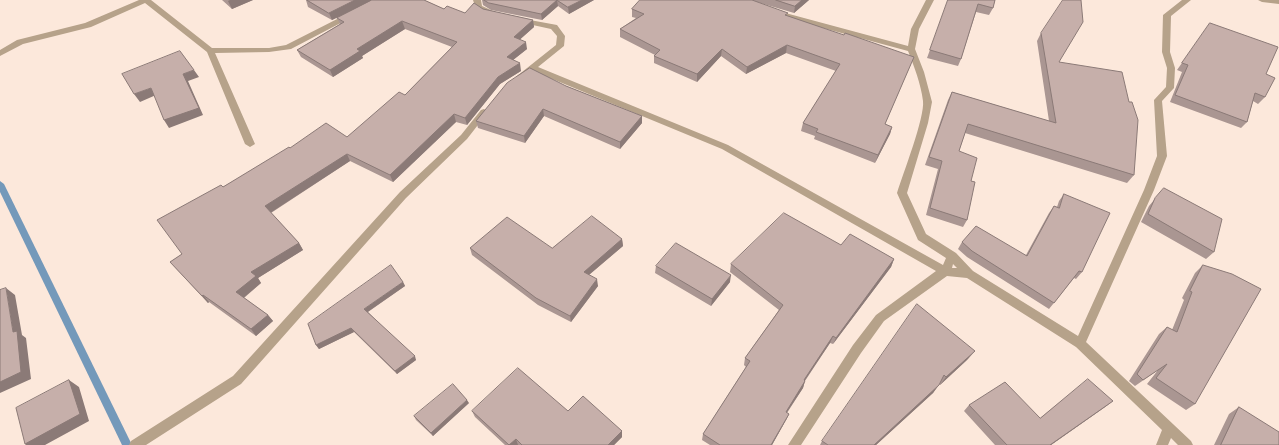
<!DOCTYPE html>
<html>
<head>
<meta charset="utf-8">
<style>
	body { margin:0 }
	canvas { display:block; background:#fce8db }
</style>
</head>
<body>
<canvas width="1279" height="445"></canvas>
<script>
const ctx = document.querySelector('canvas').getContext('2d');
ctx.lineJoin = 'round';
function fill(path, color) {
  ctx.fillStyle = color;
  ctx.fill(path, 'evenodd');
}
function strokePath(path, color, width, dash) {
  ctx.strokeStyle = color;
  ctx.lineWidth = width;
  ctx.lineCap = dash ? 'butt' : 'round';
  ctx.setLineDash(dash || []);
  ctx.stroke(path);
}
fill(new Path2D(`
	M0 181 4 184 132 445H122L0 192Z`), '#7499ba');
fill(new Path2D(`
	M139 0H151L212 48H269L286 45 347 14H353L354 16 291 49 269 52 215 53 255 144 250 147 245 144 207 52 145 3 91 27 23 44 0 56V50L17 40 85 23Z
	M473 0H481L482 6 493 11V15H487L476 9Z
	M926 0H934L919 29 915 49 924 72 932 102 928 123 907 193 926 234 956 253 973 271 1078 336 1144 190 1157 156 1154 100 1166 87 1167 68 1162 52 1163 15 1182 0H1191L1171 16 1170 52 1175 68 1174 88 1162 101 1167 156 1154 190 1086 342 1191 441 1193 445H1178L1171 438 1168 445H1156L1162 430 1076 347 967 278 947 276 884 321 861 353 801 445H788L853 345 876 315 936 271 722 149 533 71 521 79 517 76 556 45 557 36 551 29 519 22V18L557 25 565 36 564 46 538 67 728 145 943 265 946 258 918 240 897 193C903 174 925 117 923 101 921 84 914 66 908 51L775 15 774 13 778 11 908 46 911 29ZM953 264 957 268H952Z
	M1258 0H1279V4L1262 2Z
	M484 109 488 112 467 139 406 198 241 384 146 445H129L131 441 233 376 400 192 461 135 481 110Z`), '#b6a28a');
fill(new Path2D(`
	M222 0H253L232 9Z
	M306 0H424L444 9 465 13 483 9 533 20 534 27 520 39 527 49 513 60 521 71 500 84 467 125 456 122 393 182 350 161 271 213 299 243 303 250 258 278 261 283 244 298 268 315 273 321 256 336 209 302 208 303 170 262 182 254 223 187 290 148 347 137 405 95 452 47 405 29 362 56 363 58 333 77 301 57 297 50 340 24 337 18 358 7 332 20 308 7Z
	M482 0H594L569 14 558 6 542 20 491 10 483 5Z
	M640 0H809L794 13 757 2 788 16 911 64 885 124 892 127 890 134 875 163 814 139 815 136 801 131 803 123 836 71 786 53 746 74 721 56 697 82 654 63V56L655 55 620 37V29L636 18 632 17V9Z
	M948 0H995L993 8 989 15 976 12 961 59 958 66 927 58Z
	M1210 23 1266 74 1265 97 1258 104 1253 101 1247 122 1241 128 1170 102 1182 72 1177 70Z
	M1041 33 1059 62 1134 175 1127 183 965 133 959 151 971 181 967 220 963 227 926 215 938 169 925 165 948 100 952 92 1049 121 1037 41Z
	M566 86 642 116V123L620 149 544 116 525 143 478 128 476 121Z
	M1164 188 1214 252 1206 259 1141 222 1149 206Z
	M1064 194 1082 272 1076 279 1074 278 1049 309 967 257 958 249 962 242 1026 255 1049 213 1054 206 1057 207 1059 201Z
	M622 239 623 246 589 275 598 286 571 322 538 305 472 255 470 248H552Z
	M841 245 894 259 891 267 833 344 830 343 805 381 803 388 787 413 789 414 786 420 772 445H710L702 440 703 434 746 367 744 365 745 358 779 310 730 272 731 264Z
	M1203 265 1195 404 1186 410 1147 384 1158 370 1135 386 1129 381 1159 334 1167 327 1172 330 1184 300 1182 298 1195 273Z
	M656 266 730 282 711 306 655 273Z
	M403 282 405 286 368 312 416 360 397 374 354 332 319 349 316 345Z
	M968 359 940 385 939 384 933 393 876 445H820L822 441Z
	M1113 401 1105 407 1051 445H995L964 411 969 405 1040 418Z
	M469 403 433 436 416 420 414 416Z
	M1239 407 1279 445H1214L1229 414Z
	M472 411H568L622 437 614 445H505L475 417Z`), '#aa9692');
fill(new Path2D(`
	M230 0H253L232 9 228 1Z
	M355 0H373L332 20 329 13Z
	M557 0 558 6 542 20 541 14Z
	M582 0H594L569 14 568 7Z
	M802 0H809L794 13 795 6Z
	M533 20 534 27 515 44 514 37Z
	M402 21 405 29 362 56 363 58 333 77 330 70 357 49Z
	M526 42 527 49 508 64 507 57Z
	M787 45 786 53 746 74 747 67Z
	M722 49 721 56 697 82V74Z
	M520 63 521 71 500 84 467 125 465 118 498 77Z
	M194 70 199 77 188 81 203 115 169 128 164 120 183 74Z
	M151 88 156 95 140 102 134 94Z
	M543 109 544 116 525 143 524 136Z
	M454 114 456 122 393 182 390 175Z
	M642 116V123L620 149V142Z
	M892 127 890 134 875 163 878 155Z
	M347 154 350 161 270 213 265 206Z
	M622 239 623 246 584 279V272Z
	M299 243 303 250 258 278 261 283 242 299 236 292 251 272Z
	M894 259 891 267 833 344 836 338Z
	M731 275 730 282 711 306 712 299Z
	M597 279 598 286 571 322 570 316Z
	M403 282 405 286 366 313 364 309Z
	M6 288 15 295 22 335 26 338 31 379 0 393V382L13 332Z
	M203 295 209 302 208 303 202 296Z
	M268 315 273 321 256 336 251 329Z
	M351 328 354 332 319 349 316 345Z
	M833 336 830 343 801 386 804 380Z
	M975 351 968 359 940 385 946 377Z
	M415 356 416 360 397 374 395 371Z
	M69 380 79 387 89 421 45 445H26L25 444Z
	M805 381 803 388 783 418 786 412Z
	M939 385 933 393 876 445H874Z
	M467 400 469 403 433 436 431 433Z
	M1113 401 1105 407 1051 445H1050Z
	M789 414 786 420 772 445H771Z
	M622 431V437L614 445H608Z
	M516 439 518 445H509Z`), '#8b7a77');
const building = new Path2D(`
	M307 0H355L329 13Z
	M372 0H424L444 9 447 6 465 13 474 3 483 9 533 20 514 37 526 42 507 57 520 63 498 77 465 118 454 114 390 175 347 154 265 206 299 243 251 272 256 276 236 292 268 315 251 329 203 295 202 296 170 262 182 254 157 220 221 185 223 187 289 147 290 148 326 123 347 137 399 92 405 95 457 42 402 21 357 49 360 51 330 70 297 50 344 22 337 18Z
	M484 0H557L541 14 489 3Z
	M557 0H582L568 7Z
	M640 0H752L788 13 785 15 844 35 845 33 914 57 885 124 892 127 878 155 816 132 818 129 803 123 840 64 787 45 747 67 722 49 697 74 654 56 660 50 620 29 644 14 632 9Z
	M776 0H802L795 6Z
	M948 0H995L993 8 978 4 961 59 930 50Z
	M1063 0H1081L1083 22 1059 62 1122 72 1129 102H1132L1138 120 1134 175 968 124 959 151 977 158 971 181 975 182 967 220 930 208 942 161 929 157 952 92 1056 123 1041 33Z
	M1210 23 1278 47 1266 74 1275 78 1265 97 1255 93 1247 122 1175 95 1188 65 1182 63Z
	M180 51 194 70 183 74 199 108 164 120 151 88 134 94 122 74Z
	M530 68 566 86 642 116 620 142 543 109 524 136 476 121 507 83Z
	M1164 188 1222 219 1214 252 1148 214 1155 198Z
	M1064 194 1110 213 1082 272 1079 271 1054 303 972 251 962 242 976 226 1027 256 1054 206 1059 208Z
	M784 213 841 245 850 234 894 259 836 338 833 336 804 380 805 381 786 412 789 414 771 445H720L703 434 750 361 745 358 783 305 731 264Z
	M592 216 622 239 584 272 597 279 570 316 536 298 470 248 507 217 552 248Z
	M676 243 731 275 712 299 656 266Z
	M391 265 403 282 364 309 415 356 395 371 351 328 316 345 308 324Z
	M1203 265 1232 274 1261 289 1195 404 1156 378 1167 364 1143 380 1137 374 1167 327 1177 332 1192 292 1190 291Z
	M6 288 13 332 17 331 21 372 0 382V290Z
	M917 304 975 351 946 377 944 375 939 385 874 445H828L822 441Z
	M518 368 568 411 583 396 622 431 608 445H522L516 439 509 445 472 411Z
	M1088 379 1113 401 1050 445H1007L969 405 1005 382 1040 418Z
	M69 380 80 414 25 444 16 408Z
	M453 384 467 400 431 433 414 416Z
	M1239 407 1279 432V445H1221Z`);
fill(building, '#c6afaa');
strokePath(building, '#8b7a77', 1);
</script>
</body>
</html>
